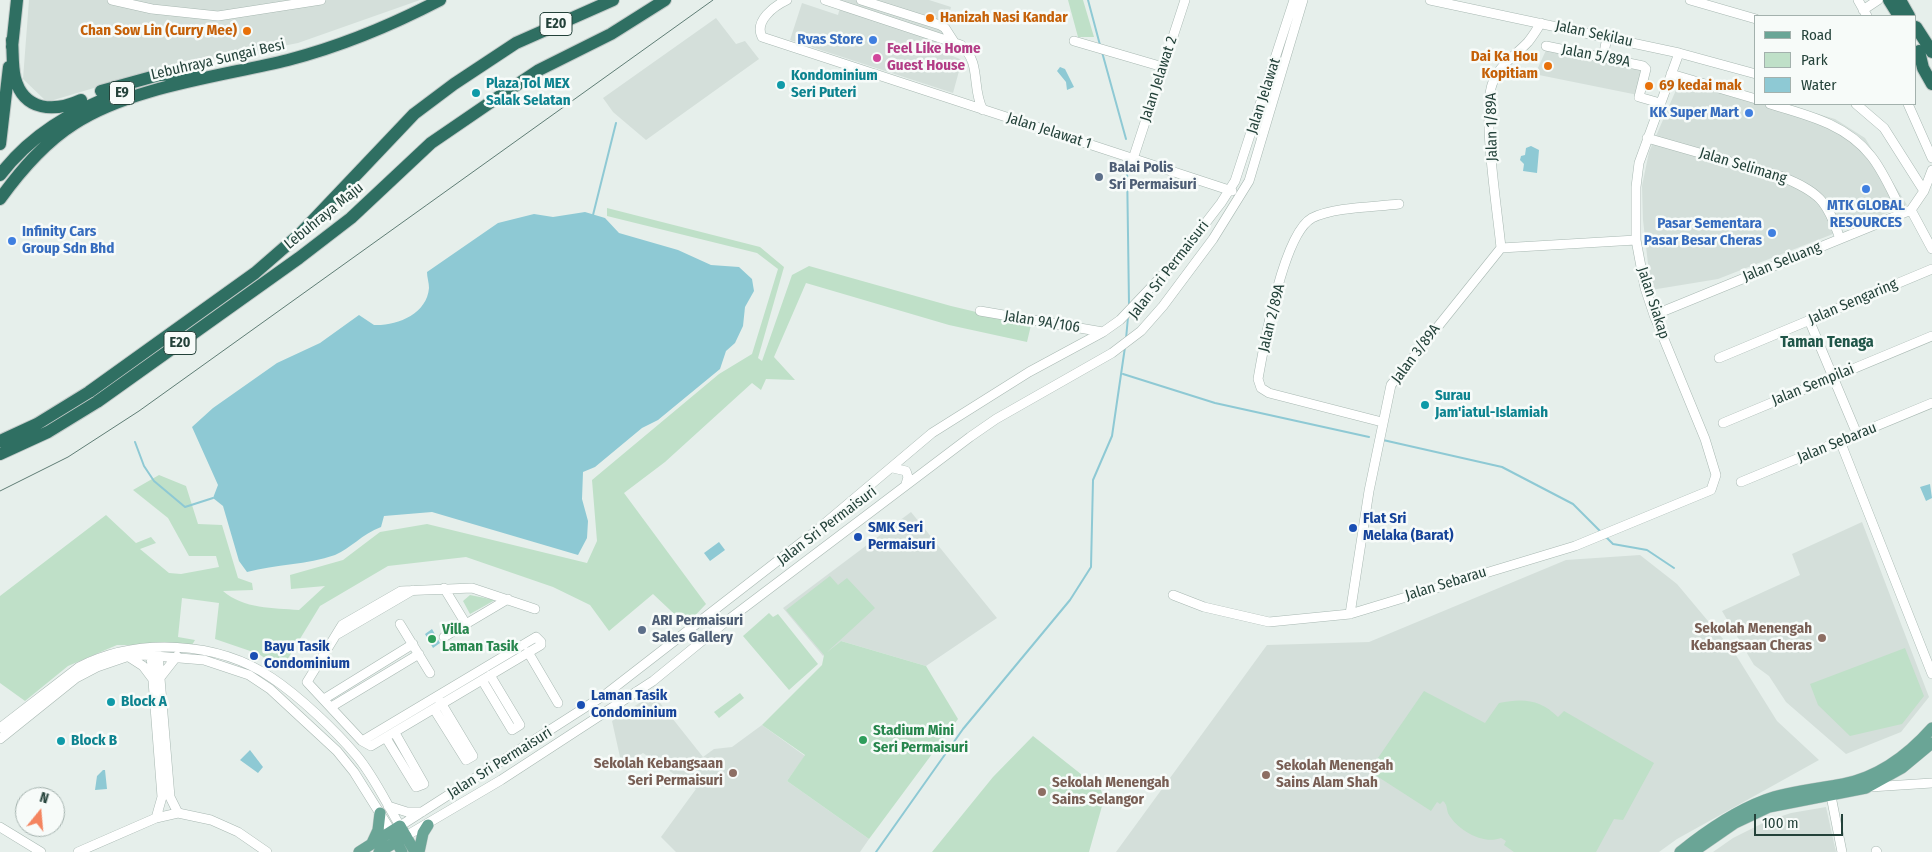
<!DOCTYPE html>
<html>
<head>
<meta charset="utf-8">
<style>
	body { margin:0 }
	#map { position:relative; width:1932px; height:852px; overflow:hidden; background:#e6efeb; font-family:"Fira Sans Condensed",sans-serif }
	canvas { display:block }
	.legend { position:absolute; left:1754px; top:15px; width:162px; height:90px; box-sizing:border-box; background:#f7fbf9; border:1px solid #a3b1ad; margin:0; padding:6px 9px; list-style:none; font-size:15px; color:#24423a }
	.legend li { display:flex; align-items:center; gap:10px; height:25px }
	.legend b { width:25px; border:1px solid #a3b1ad }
	.north { position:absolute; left:15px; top:787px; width:50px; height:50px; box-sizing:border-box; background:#f7fbf9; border:1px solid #a3b1ad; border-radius:50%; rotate:17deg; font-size:14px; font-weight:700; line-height:20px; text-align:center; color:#24423a }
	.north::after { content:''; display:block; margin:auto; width:18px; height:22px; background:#f4845f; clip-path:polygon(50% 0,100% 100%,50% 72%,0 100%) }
	.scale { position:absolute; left:1754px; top:814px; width:89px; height:22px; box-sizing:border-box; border:2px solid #24423a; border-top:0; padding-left:6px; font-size:15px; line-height:18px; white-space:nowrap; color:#24423a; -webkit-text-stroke:4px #f7fbf9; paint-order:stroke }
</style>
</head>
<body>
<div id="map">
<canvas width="1932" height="852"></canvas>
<ul class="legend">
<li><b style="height:6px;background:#6aa596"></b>Road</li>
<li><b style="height:14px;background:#bfe0c8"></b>Park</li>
<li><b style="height:14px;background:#8ec9d4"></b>Water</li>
</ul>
<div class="north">N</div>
<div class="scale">100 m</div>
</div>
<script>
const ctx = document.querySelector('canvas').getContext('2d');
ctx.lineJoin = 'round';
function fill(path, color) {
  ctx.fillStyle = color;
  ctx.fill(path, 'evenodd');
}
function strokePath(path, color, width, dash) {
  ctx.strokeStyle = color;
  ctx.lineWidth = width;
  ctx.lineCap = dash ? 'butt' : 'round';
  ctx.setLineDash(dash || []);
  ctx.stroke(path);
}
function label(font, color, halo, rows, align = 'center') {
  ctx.font = font + ' "Fira Sans Condensed",sans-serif';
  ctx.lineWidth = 5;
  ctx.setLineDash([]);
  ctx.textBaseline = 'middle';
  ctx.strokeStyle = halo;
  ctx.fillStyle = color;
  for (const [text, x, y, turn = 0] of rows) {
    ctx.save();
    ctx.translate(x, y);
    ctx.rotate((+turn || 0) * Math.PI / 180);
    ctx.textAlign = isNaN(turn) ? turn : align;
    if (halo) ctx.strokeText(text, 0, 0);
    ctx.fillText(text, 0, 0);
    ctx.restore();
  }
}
fill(new Path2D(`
	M29 0H441H420L298 43 144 73 47 102 23 79Z
	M842 0H929L951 7 939 50 962 60 953 93 790 40 802 3 838 15Z
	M716 18 736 44 745 41 759 59 646 140 613 112 603 98Z
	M1547 48 1643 68 1638 95 1539 75 1537 70Z
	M1683 74 1756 96V104H1784L1835 119 1865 138 1907 205 1718 279 1651 290 1643 220 1642 186 1649 152Z
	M911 512 997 618 926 666 841 641 823 656 783 608Z
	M1862 522 1929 697 1901 732 1846 754 1786 702 1769 676 1754 665 1722 611 1800 575 1792 554Z
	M1640 555 1677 584 1734 652 1777 721 1819 760 1677 839 1659 852H1116L1267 645 1369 642 1566 560Z
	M653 694 703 757 714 749 732 747 762 725 805 756 787 781 869 839 860 852H676L661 837 696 789 643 753 622 766 612 721Z
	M1826 807 1836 852H1713L1733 838 1767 821 1791 813Z`), '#d4dfda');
fill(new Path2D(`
	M1068 0H1083L1094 37H1078Z
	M607 208 760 247 784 267 758 358 762 361 792 275 809 266 951 306 1031 325 1027 342 949 325 806 283 774 357 795 380 766 379 761 390 752 383 665 462 624 493 706 604 686 625 653 594 609 631 590 605 553 587 466 557 388 566 320 606 281 670 259 654 215 639 219 603 182 598 178 637 195 640 192 645H117L68 666 25 701 0 683V596L106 515 136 543 151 537 156 543 140 549 169 573 181 574 219 567 216 556H189L168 518 133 490 159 475 186 486 198 524 222 525 238 578 252 583 253 590 223 591C244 609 273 608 299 610L325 586 291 589 290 575 343 560 380 532 427 524 587 563 597 541 592 480 719 374 752 354 778 269 757 253 607 216Z
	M830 576 838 585 847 578 875 608 826 653 841 641 926 666 958 719 869 839 787 781 805 755 762 725 822 665 824 655 786 610Z
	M470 595 495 600 470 614 463 601Z
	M769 613 773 617 778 614 818 664 789 690 743 636Z
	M1905 648 1924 696 1902 724 1850 736 1818 705 1810 684Z
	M1424 691 1485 723 1499 703C1523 698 1540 699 1558 717L1564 711 1654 763 1623 820 1614 819 1596 852H1514L1504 845 1506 841 1501 838C1483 845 1458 830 1449 815 1446 810 1448 805 1443 801L1440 804 1437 802 1431 811 1369 771Z
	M740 693 744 698 719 718 714 712Z
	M1033 736 1101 790 1104 799 1089 852H932L993 777Z`), '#bfe0c8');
fill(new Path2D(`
	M1060 67 1065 69 1074 87 1067 90 1066 82 1057 71Z
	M1531 146 1539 150 1537 173 1523 171 1524 164 1520 160 1521 156 1525 155 1526 148Z
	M585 212 605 218 619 233 678 250 711 265 739 267 752 279 754 291 745 307 743 326 735 343 726 351 720 369 658 420 642 428 595 467 583 472 582 499 588 521 587 538 578 555 432 512 384 516 381 527C362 534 350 549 335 555 307 565 276 564 247 572L239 561 223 506 213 498 218 485 192 427 213 408 277 363 320 343 359 315 374 325C397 326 427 314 429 288 429 283 427 277 427 272L498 223 534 214 553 217Z
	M1930 484 1932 498 1926 501 1920 487Z
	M719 542 725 550 710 561 704 553Z
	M432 629 440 643 433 648 425 634Z
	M250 750 263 767 258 773 240 760Z
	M103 770H105L107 789 95 790 97 776Z`), '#8ec9d4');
strokePath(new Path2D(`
	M1088 0 1100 45
	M1102 52 1126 139
	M1127 165 1129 304
	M593 215 616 123
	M1126 339 1128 317
	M1123 374 1215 403 1369 437
	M1383 440 1502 467 1573 504 1600 531
	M135 442 144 466 154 481 185 507 213 498
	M1605 536 1613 544 1647 550 1674 568
	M876 852 963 729 1070 600 1091 567 1093 480 1112 436 1125 347`), '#8ec9d4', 2);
const minor = new Path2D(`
	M112 0 152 9 218 16 321 0
	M787 0C774 6 754 21 762 37L1232 191
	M825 0 961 45C982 63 971 88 983 110
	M861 0 940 25 945 28 954 42
	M1430 0 1679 53 1756 74
	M1690 0 1756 19
	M1858 0 1867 16
	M1863 10 1878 0
	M1074 41 1163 67
	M1546 46 1643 66 1646 69 1639 97 1660 103
	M1603 58 1607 37
	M1671 74 1756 99
	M1770 104C1807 115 1846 124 1871 156 1884 172 1893 195 1903 213
	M1856 104 1884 128 1924 191
	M1908 104 1932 158
	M1647 138 1780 176C1819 192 1827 200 1840 239
	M1133 159 1185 0
	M1911 210 1932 249
	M1501 248C1498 214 1481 109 1493 82 1500 64 1516 55 1528 42 1533 36 1537 29 1541 23
	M980 311 1103 332
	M1654 315 1911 210 1924 191 1932 170
	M1809 320 1857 434
	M1719 358 1932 269
	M1382 422 1269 393 1261 388 1258 379C1264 345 1283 234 1312 218 1334 207 1374 207 1399 204
	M1723 423 1932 336
	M1840 441 1932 674
	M893 468 906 471 908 477 906 484
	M1741 482 1932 403
	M444 588 466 624
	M1173 595 1204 607 1269 622 1350 614 1575 546 1711 490 1716 475 1705 439 1654 315 1645 288 1636 240V187L1639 163 1679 53
	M1350 614 1369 491 1391 385 1501 248 1636 240
	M400 624 430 673
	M336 635 413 590
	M444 637 508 599
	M528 652 558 703
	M151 655 162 797 156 818
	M158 655 170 797 178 813
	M129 657 143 666 152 678
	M159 679 177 656
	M482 680 512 730 520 725 490 675
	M324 699 413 644
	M331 707 419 654
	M434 709 466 760 473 756 440 701
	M0 728 79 667C137 637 218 641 272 678 299 696 335 730 356 755 374 776 386 803 400 826L606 694 811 535 932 433 1029 372 1103 332 1120 320 1177 260 1221 203 1235 181 1294 0
	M386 738 416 787 424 784 395 733
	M0 739 76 678 97 667 129 656 143 655 204 660 249 675 270 689 337 751 354 772 391 831
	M362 741 536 637 541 642V645L371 746 362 741 307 682 342 625 401 591 472 588 535 609
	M1870 787 1932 783
	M1831 796 1842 852
	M388 806 407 812H422
	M0 827 41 852
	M406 836 501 780 653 681 724 623 970 437 996 419 1112 353 1141 331 1163 306 1213 239 1249 181 1303 0
	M1876 851 1877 852
	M78 852 156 818 178 813 211 820 238 832 267 852`);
const major = new Path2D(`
	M393 835 402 852
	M372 843 378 830 380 813
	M359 852 400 826 415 852
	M379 852 406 836
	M419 852 423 833 428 825
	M1680 852C1706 831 1733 812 1765 800 1789 791 1817 789 1843 784 1879 777 1908 755 1932 728
	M1693 852 1735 823 1769 807 1866 788 1902 768 1932 743`);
const highway = new Path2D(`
	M1889 0 1899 16
	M1900 0 1909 16
	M1916 27 1932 52
	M12 40C13 52 12 66 15 78 24 112 55 112 81 100
	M12 47 17 0
	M1919 51 1923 68 1932 84
	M101 91 159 75 199 73
	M0 144 9 67
	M0 175C29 137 71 111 116 95
	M0 199C21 170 44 143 74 124 130 87 223 76 288 60 342 46 392 25 440 0
	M0 441 37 424 89 392 255 273 301 233 414 114 454 84 516 43 613 0
	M0 454 48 432 97 402 299 258 351 218 431 143 488 104 539 70 611 34 665 0`);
strokePath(minor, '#a8b8b2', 10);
strokePath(major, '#c2cac8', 12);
strokePath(highway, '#c2cac8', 14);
strokePath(minor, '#fff', 9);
strokePath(major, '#6aa596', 11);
strokePath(highway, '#2f6f62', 12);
strokePath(new Path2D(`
	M0 491 68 457 139 411 713 0`), '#5f7d75', 1);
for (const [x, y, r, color] of [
	[930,18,5,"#e8710a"],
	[247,31,5,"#e8710a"],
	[873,40,5,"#3f7fe0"],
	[877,58,5,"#d1479c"],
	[1548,66,5,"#e8710a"],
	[781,85,5,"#0f9aa8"],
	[1649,86,5,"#e8710a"],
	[476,93,5,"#0f9aa8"],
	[1749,113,5,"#3f7fe0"],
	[1099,177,5,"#5c6f8a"],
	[1866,189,5,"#3f7fe0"],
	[1772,233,5,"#3f7fe0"],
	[12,241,5,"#3f7fe0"],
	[1425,405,5,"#0f9aa8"],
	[1353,528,5,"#1a4fb4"],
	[858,537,5,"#1a4fb4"],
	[642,630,5,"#5c6f8a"],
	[1822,638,5,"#8d6e63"],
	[432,639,5,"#2e9e5b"],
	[254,656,5,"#1a4fb4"],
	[111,702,5,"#0f9aa8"],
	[581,705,5,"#1a4fb4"],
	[863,740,5,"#2e9e5b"],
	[61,741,5,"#0f9aa8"],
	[733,773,5,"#8d6e63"],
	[1266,775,5,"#8d6e63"],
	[1042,792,5,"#8d6e63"]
]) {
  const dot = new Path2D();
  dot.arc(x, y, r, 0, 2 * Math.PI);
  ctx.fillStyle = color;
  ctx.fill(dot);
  strokePath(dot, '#f7fbf9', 2);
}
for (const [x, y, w] of [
	[556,24,32],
	[122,93,25],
	[180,343,32]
]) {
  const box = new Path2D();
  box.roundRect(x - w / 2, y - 11.5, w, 23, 4);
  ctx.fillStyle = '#f7fbf9';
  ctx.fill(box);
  strokePath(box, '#24423a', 1);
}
label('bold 14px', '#24423a', null, [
	["E20",556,24],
	["E9",122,93],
	["E20",180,343]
]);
label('bold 15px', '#c56008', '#f7fbf9', [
	["Hanizah Nasi Kandar",940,18],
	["Chan Sow Lin (Curry Mee)",237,31,"right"],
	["Dai Ka Hou",1538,57,"right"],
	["Kopitiam",1538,74,"right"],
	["69 kedai mak",1659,86]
], 'left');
label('15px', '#24423a', '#f7fbf9', [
	["Jalan Sekilau",1594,34,12],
	["Jalan 5/89A",1596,56,11],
	["Lebuhraya Sungai Besi",218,60,-13],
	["Jalan Jelawat 2",1159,79,-72],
	["Jalan Jelawat",1264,96,-72],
	["Jalan 1/89A",1492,127,-91],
	["Jalan Jelawat 1",1049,131,18],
	["Jalan Selimang",1743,166,17],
	["Lebuhraya Maju",324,216,-39],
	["Jalan Seluang",1782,262,-22],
	["Jalan Sri Permaisuri",1169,270,-52],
	["Jalan Sengaring",1853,302,-23],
	["Jalan Siakap",1653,303,72],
	["Jalan 2/89A",1272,318,-76],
	["Jalan 9A/106",1042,322,9],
	["Jalan 3/89A",1416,354,-53],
	["Jalan Sempilai",1813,385,-22],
	["Jalan Sebarau",1837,443,-22],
	["Jalan Sri Permaisuri",827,526,-37],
	["Jalan Sebarau",1446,584,-17],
	["Jalan Sri Permaisuri",500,763,-32]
]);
label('bold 15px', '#366cbe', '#f7fbf9', [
	["Rvas Store",863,40],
	["KK Super Mart",1739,113],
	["MTK GLOBAL",1866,206,"center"],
	["RESOURCES",1866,223,"center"],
	["Pasar Sementara",1762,224],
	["Pasar Besar Cheras",1762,241],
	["Infinity Cars",22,232,"left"],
	["Group Sdn Bhd",22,249,"left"]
], 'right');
label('bold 15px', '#b23c85', '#f7fbf9', [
	["Feel Like Home",887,49],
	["Guest House",887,66]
], 'left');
label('bold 15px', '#0d838f', '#f7fbf9', [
	["Kondominium",791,76],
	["Seri Puteri",791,93],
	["Plaza Tol MEX",486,84],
	["Salak Selatan",486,101],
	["Surau",1435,396],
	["Jam'iatul-Islamiah",1435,413],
	["Block A",121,702],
	["Block B",71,741]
], 'left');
label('bold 15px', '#4e5e75', '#f7fbf9', [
	["Balai Polis",1109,168],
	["Sri Permaisuri",1109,185],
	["ARI Permaisuri",652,621],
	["Sales Gallery",652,638]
], 'left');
label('bold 15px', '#164399', '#f7fbf9', [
	["Flat Sri",1363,519],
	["Melaka (Barat)",1363,536],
	["SMK Seri",868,528],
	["Permaisuri",868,545],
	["Bayu Tasik",264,647],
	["Condominium",264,664],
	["Laman Tasik",591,696],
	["Condominium",591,713]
], 'left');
label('bold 15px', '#785e54', '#f7fbf9', [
	["Sekolah Menengah",1812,629],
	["Kebangsaan Cheras",1812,646],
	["Sekolah Kebangsaan",723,764],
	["Seri Permaisuri",723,781],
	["Sekolah Menengah",1276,766,"left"],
	["Sains Alam Shah",1276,783,"left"],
	["Sekolah Menengah",1052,783,"left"],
	["Sains Selangor",1052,800,"left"]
], 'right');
label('bold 15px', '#27864d', '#f7fbf9', [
	["Villa",442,630],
	["Laman Tasik",442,647],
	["Stadium Mini",873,731],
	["Seri Permaisuri",873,748]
], 'left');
label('bold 16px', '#1f5548', '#f7fbf9', [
	["Taman Tenaga",1827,343]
]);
</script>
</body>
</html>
